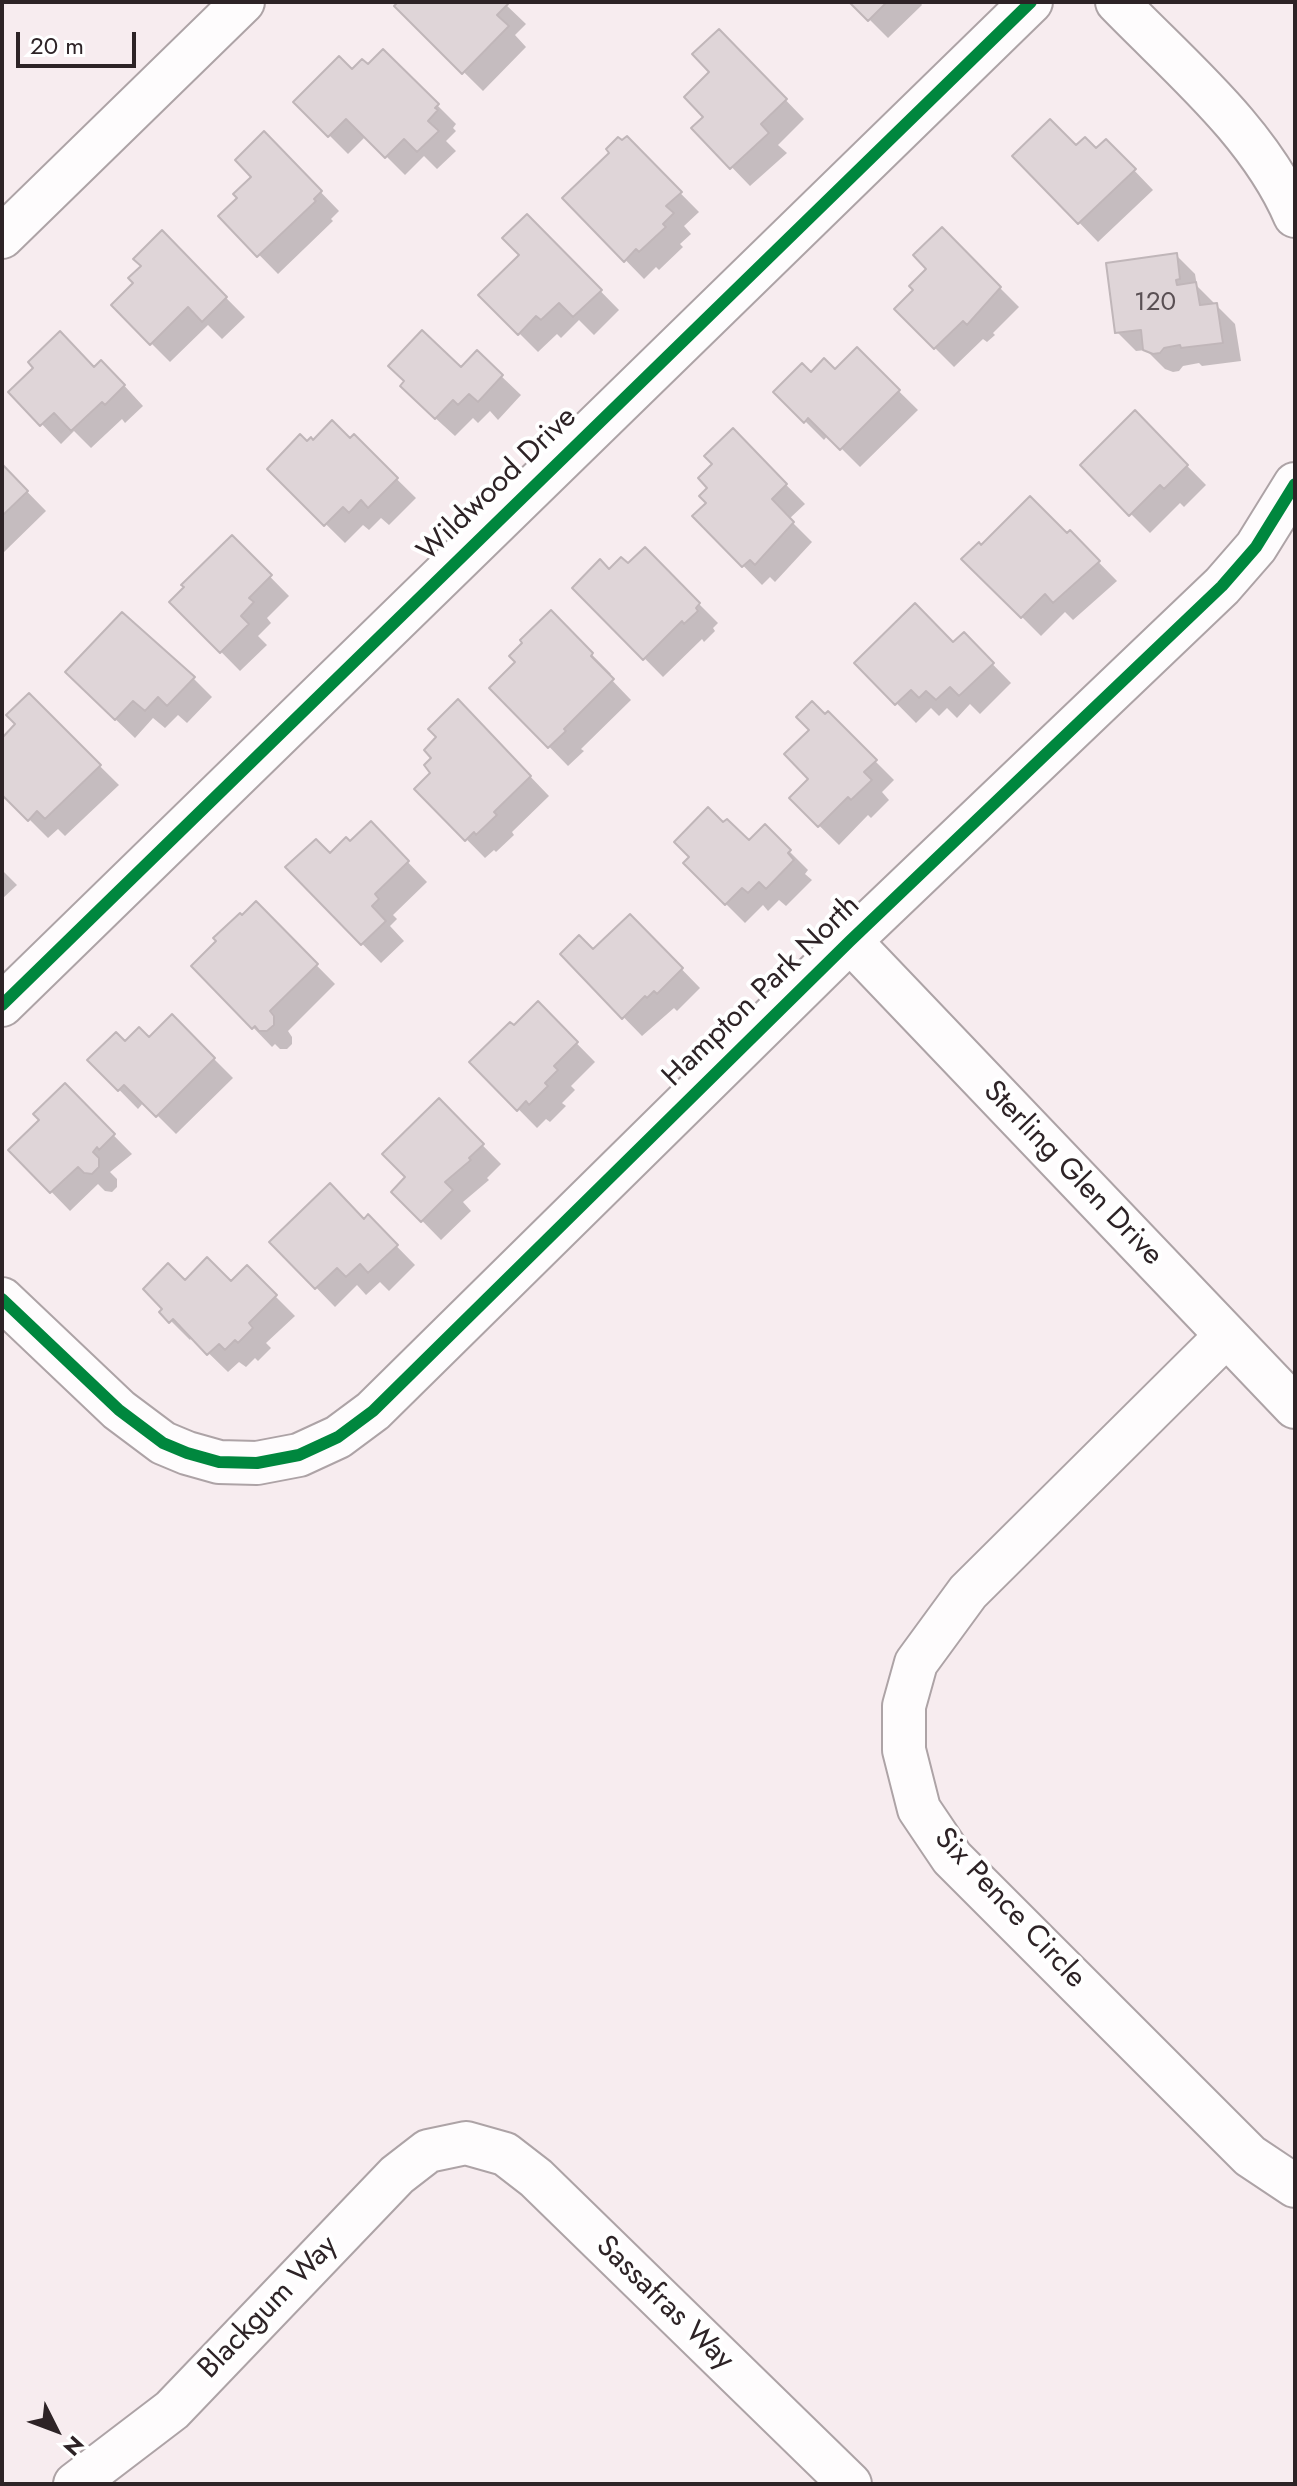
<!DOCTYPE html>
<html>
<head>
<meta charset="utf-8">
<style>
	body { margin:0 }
	#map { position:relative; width:1297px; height:2486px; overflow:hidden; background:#f7ecef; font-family:Jost,sans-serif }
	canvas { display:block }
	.frame { position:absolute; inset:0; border:4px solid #2d2326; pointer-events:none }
	.north { position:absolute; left:16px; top:2390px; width:80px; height:80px; -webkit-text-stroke:6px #fff; paint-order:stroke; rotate:132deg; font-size:22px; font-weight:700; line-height:32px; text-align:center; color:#2d2326 }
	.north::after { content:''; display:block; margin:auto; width:28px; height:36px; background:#2d2326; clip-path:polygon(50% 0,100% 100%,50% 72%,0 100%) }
	.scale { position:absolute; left:16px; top:32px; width:120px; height:36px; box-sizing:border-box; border:4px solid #2d2326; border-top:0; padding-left:10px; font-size:24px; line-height:28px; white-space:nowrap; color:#2d2326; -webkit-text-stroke:6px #fff; paint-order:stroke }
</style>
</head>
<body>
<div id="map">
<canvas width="1297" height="2486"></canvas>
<div class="frame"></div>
<div class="north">N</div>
<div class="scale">20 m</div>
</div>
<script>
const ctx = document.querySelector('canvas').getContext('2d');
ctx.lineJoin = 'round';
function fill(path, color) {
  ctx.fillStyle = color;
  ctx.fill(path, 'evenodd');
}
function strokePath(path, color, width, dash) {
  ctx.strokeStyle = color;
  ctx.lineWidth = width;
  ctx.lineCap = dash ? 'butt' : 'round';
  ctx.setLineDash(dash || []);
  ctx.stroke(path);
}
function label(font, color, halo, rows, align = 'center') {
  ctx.font = font + ' Jost,sans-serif';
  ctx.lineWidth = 8;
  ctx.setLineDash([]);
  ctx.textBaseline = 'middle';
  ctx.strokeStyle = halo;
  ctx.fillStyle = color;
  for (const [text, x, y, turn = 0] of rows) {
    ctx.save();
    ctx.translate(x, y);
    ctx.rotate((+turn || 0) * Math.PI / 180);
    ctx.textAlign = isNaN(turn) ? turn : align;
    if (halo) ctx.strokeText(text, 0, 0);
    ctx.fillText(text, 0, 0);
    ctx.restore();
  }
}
fill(new Path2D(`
	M400 2H503L526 24 515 35 526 47 483 91 397 6Z
	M852 2H920L922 5 888 38Z
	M719 31 804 119 778 145 787 153 750 186 694 128 706 118Z
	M383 51 456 124 453 128 456 131 446 141 456 151 437 169 424 156 405 175 366 136 348 154 296 102 352 72 368 66Z
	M627 139 699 212 684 226 691 234 680 244 683 247 659 270 656 267 644 279 565 198Z
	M1106 141 1153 190 1098 242 1015 156 1076 148 1096 151Z
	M283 153 339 211 331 219 333 221 278 274 221 216Z
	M527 216 619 310 594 335 579 320 561 338 557 334 538 352 481 295 521 255Z
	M942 230 1019 307 993 333 995 335 987 342 983 339 954 367 896 309 915 290 929 269Z
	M162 233 245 317 222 339 208 325 170 362 113 305 135 283Z
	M1176 255 1195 274 1197 286 1235 324 1241 361 1202 366 1199 363 1183 366 1179 371 1173 372 1165 369 1146 350 1136 351 1117 332Z
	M857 350 918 410 860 467 828 435 824 440 776 392 811 375 835 372Z
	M477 353 521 395 498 420 490 411 478 423 473 418 455 436 421 405Z
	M94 369 120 381 143 406 125 423 122 419 91 448 74 431 61 444 11 392Z
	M1135 413 1206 485 1184 507 1180 503 1150 533 1082 465Z
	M733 431 805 504 789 519 812 542 775 582 770 577 762 585 695 516 709 503 714 464Z
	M354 437 416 498 389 525 381 518 369 530 363 525 345 543 270 469 307 444 350 440Z
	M2 466 46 511 2 554Z
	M1070 533 1117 581 1073 620 1065 612 1041 636 964 559 1067 536Z
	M232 538 289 596 267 618 271 623 258 636 267 645 240 671 172 602Z
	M645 550 718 623 713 628 715 631 704 642 702 639 663 677 575 588 609 571 628 566Z
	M551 613 611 674 608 676 631 700 581 749 584 751 568 766 492 688 518 662Z
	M964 635 1011 683 980 714 970 704 957 718 947 708 939 716 931 708 916 723 857 663 953 645Z
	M193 678 212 697 187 723 178 715 165 728 153 718 135 738 86 691Z
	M29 696 119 785 65 836 58 829 48 838 2 792V741L18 724Z
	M828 714 894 780 882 792 889 800 871 818 868 815 839 845 791 798 810 779 812 730Z
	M477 721 549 796 512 832 514 835 496 852 494 850 485 858 417 789 433 773 439 737Z
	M371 824 427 882 393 915 397 919 390 926 404 941 381 963 288 868 330 856 350 844Z
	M723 825 749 843 765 827 808 870 805 874 812 880 786 906 779 900 768 911 763 905 745 923 685 863Z
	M2 870 17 885 2 899Z
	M256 904 335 984 288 1031 292 1037V1044L287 1049H280L275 1044 272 1047 194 966Z
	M630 916 700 988 677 1011 674 1008 642 1036 562 954 594 952Z
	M538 1004 595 1062 571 1086 575 1090 562 1103 566 1106 550 1122 546 1119 537 1128 472 1062 514 1028Z
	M172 1017 233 1078 176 1134 144 1102 138 1109 90 1060 125 1044 149 1040Z
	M65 1086 132 1154 110 1172 117 1179V1187L112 1192 105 1191 98 1184 70 1211 11 1150 41 1120Z
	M439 1101 501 1164 487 1178 489 1180 463 1202 471 1211 441 1240 394 1192 408 1177Z
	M368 1217 415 1265 389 1291 380 1282 366 1295 357 1285 335 1307 272 1242 365 1221Z
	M247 1268 295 1316 266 1343 271 1348 258 1361 255 1358 246 1367 239 1362 228 1372 192 1337 190 1340 162 1312 185 1282 231 1284Z`), '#0003');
const building = new Path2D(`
	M398 2H506L508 4 497 15 509 26 462 74 394 6Z
	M849 2H887L868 21Z
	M719 29 787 99 761 124 769 133 730 169 691 128 703 117 684 97 709 72 692 54Z
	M383 49 439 104 435 108 438 110 428 121 439 131 417 152 404 139 385 158 346 119 328 137 293 102 339 56 352 69 362 59 368 64Z
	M1050 119 1076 145 1085 137 1096 148 1106 139 1136 169 1078 224 1012 156Z
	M264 131 322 191 314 199 316 201 257 257 218 216 237 198 233 194 251 177 235 160Z
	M627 136 682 192 666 206 674 213 663 224 666 227 639 252 636 249 624 262 562 198 609 153 606 149 618 137 622 140Z
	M527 214 602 290 573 317 559 303 541 320 536 316 518 335 478 295 519 255 502 238Z
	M942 227 1001 287 967 325 963 321 934 349 894 309 913 290 909 286 926 269 913 255Z
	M162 230 227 297 202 322 188 307 150 345 111 305 133 283 128 278 141 266 133 259Z
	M1177 253 1180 279 1176 280 1177 285 1196 282 1200 305 1217 303 1223 343 1181 348 1180 345 1164 348 1160 353 1153 354 1143 350 1141 330 1115 333 1106 263Z
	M422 330 461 367 477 350 503 375 478 402 469 394 458 405 453 400 435 419 400 386 404 381 388 366Z
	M60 331 94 367 101 360 125 385 105 405 102 402 71 431 54 413 40 426 8 392 33 368 28 362Z
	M857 347 900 390 840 450 808 418 804 423 773 392 802 363 811 372 824 358 835 369Z
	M1135 410 1188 465 1164 489 1160 485 1129 516 1080 465Z
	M332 420 350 438 354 434 398 478 368 508 361 500 349 513 343 507 324 526 267 469 300 434 307 441 311 437 313 440Z
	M733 428 787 484 772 499 794 522 755 565 750 560 742 567 692 516 706 503 699 496 707 488 698 478 712 464 704 456Z
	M2 464 28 491 2 516Z
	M1030 496 1067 533 1070 530 1100 561 1053 603 1045 594 1021 618 961 559 979 542 981 545Z
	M232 535 272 575 249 598 254 602 241 616 249 624 220 653 169 602 184 587 181 585Z
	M645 547 700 603 696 608 698 611 684 624 682 621 643 660 572 588 600 559 609 569 621 557 628 563Z
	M915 603 953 642 964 632 994 663 959 696 950 687 936 700 926 691 919 698 911 690 895 705 854 663Z
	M551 610 593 653 591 656 614 679 564 729 566 731 548 748 489 688 515 662 509 656 522 643 520 640Z
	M122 612 195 677 167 706 158 697 145 711 133 701 115 720 65 672Z
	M29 693 101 765 45 819 37 811 28 821 2 795V738L15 724 6 715Z
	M458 699 531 776 494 812 497 815 476 835 474 832 465 841 414 789 430 773 424 765 431 758 424 750 436 737 428 729Z
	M812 701 825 714 828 711 877 760 864 772 872 780 851 800 848 797 818 827 789 798 808 779 784 754 809 730 796 717Z
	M708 807 723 822 727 819 749 840 765 824 791 850 788 853 794 860 766 889 759 882 748 893 742 888 725 905 683 863 689 857 674 842Z
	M371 821 409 861 375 894 379 899 372 906 386 921 361 945 285 867 316 839 330 853 346 837 350 841Z
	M256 901 318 964 270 1011 274 1016V1025L267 1031H259L255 1026 252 1029 191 966 216 941 213 938 240 913 242 915Z
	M630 914 683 968 657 994 654 991 647 998 645 996 622 1019 560 954 579 935 593 949Z
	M538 1001 578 1042 554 1066 558 1070 545 1083 548 1086 529 1105 526 1101 517 1111 469 1062 510 1022 514 1025Z
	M172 1014 215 1058 156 1117 124 1085 118 1091 87 1060 116 1032 125 1041 139 1027 149 1037Z
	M65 1083 115 1134 99 1150 97 1147 93 1152 99 1158V1167L92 1174 84 1173 78 1167 50 1193 8 1150 39 1120 33 1114Z
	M439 1098 484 1144 469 1158 471 1160 445 1182 453 1190 421 1222 391 1192 405 1177 382 1154Z
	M330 1183 364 1219 368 1214 398 1245 368 1273 360 1264 346 1277 337 1268 315 1289 269 1242Z
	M207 1257 231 1281 247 1265 277 1295 249 1323 253 1328 238 1343 235 1340 225 1350 219 1344 207 1355 173 1319 169 1323 159 1312 162 1309 143 1289 168 1263 185 1280Z`);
fill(building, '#dfd5d8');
strokePath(building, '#c0b6b9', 2);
const street = new Path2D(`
	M1117 2C1180 67 1259 132 1295 216
	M2 237 243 2
	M850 941 1295 1407
	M2 1005 1031 2
	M2 1299 119 1410 163 1443 187 1453 219 1462 257 1463 299 1455 338 1437 373 1411 850 941 1222 586 1256 547 1295 484
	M1226 1336 968 1592 916 1663 904 1706V1750L919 1809 952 1858 1250 2156 1295 2186
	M75 2484 172 2410 397 2175 428 2151 466 2143 505 2154 536 2178 850 2484`);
strokePath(street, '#ada3a6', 46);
strokePath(street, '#fefcfd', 42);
strokePath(new Path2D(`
	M2 1005 1031 2
	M2 1299 119 1410 163 1443 187 1453 219 1462 257 1463 299 1455 338 1437 373 1411 850 941 1222 586 1256 547 1295 484`), '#00873e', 12);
label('26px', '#5a5054', null, [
	["120",1155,304]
]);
label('30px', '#2d2326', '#fff', [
	["Wildwood Drive",498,485,-44],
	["Hampton Park North",762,992,-44],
	["Sterling Glen Drive",1072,1174,46],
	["Six Pence Circle",1009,1909,47],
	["Sassafras Way",664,2304,44],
	["Blackgum Way",269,2308,-46]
]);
</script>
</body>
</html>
